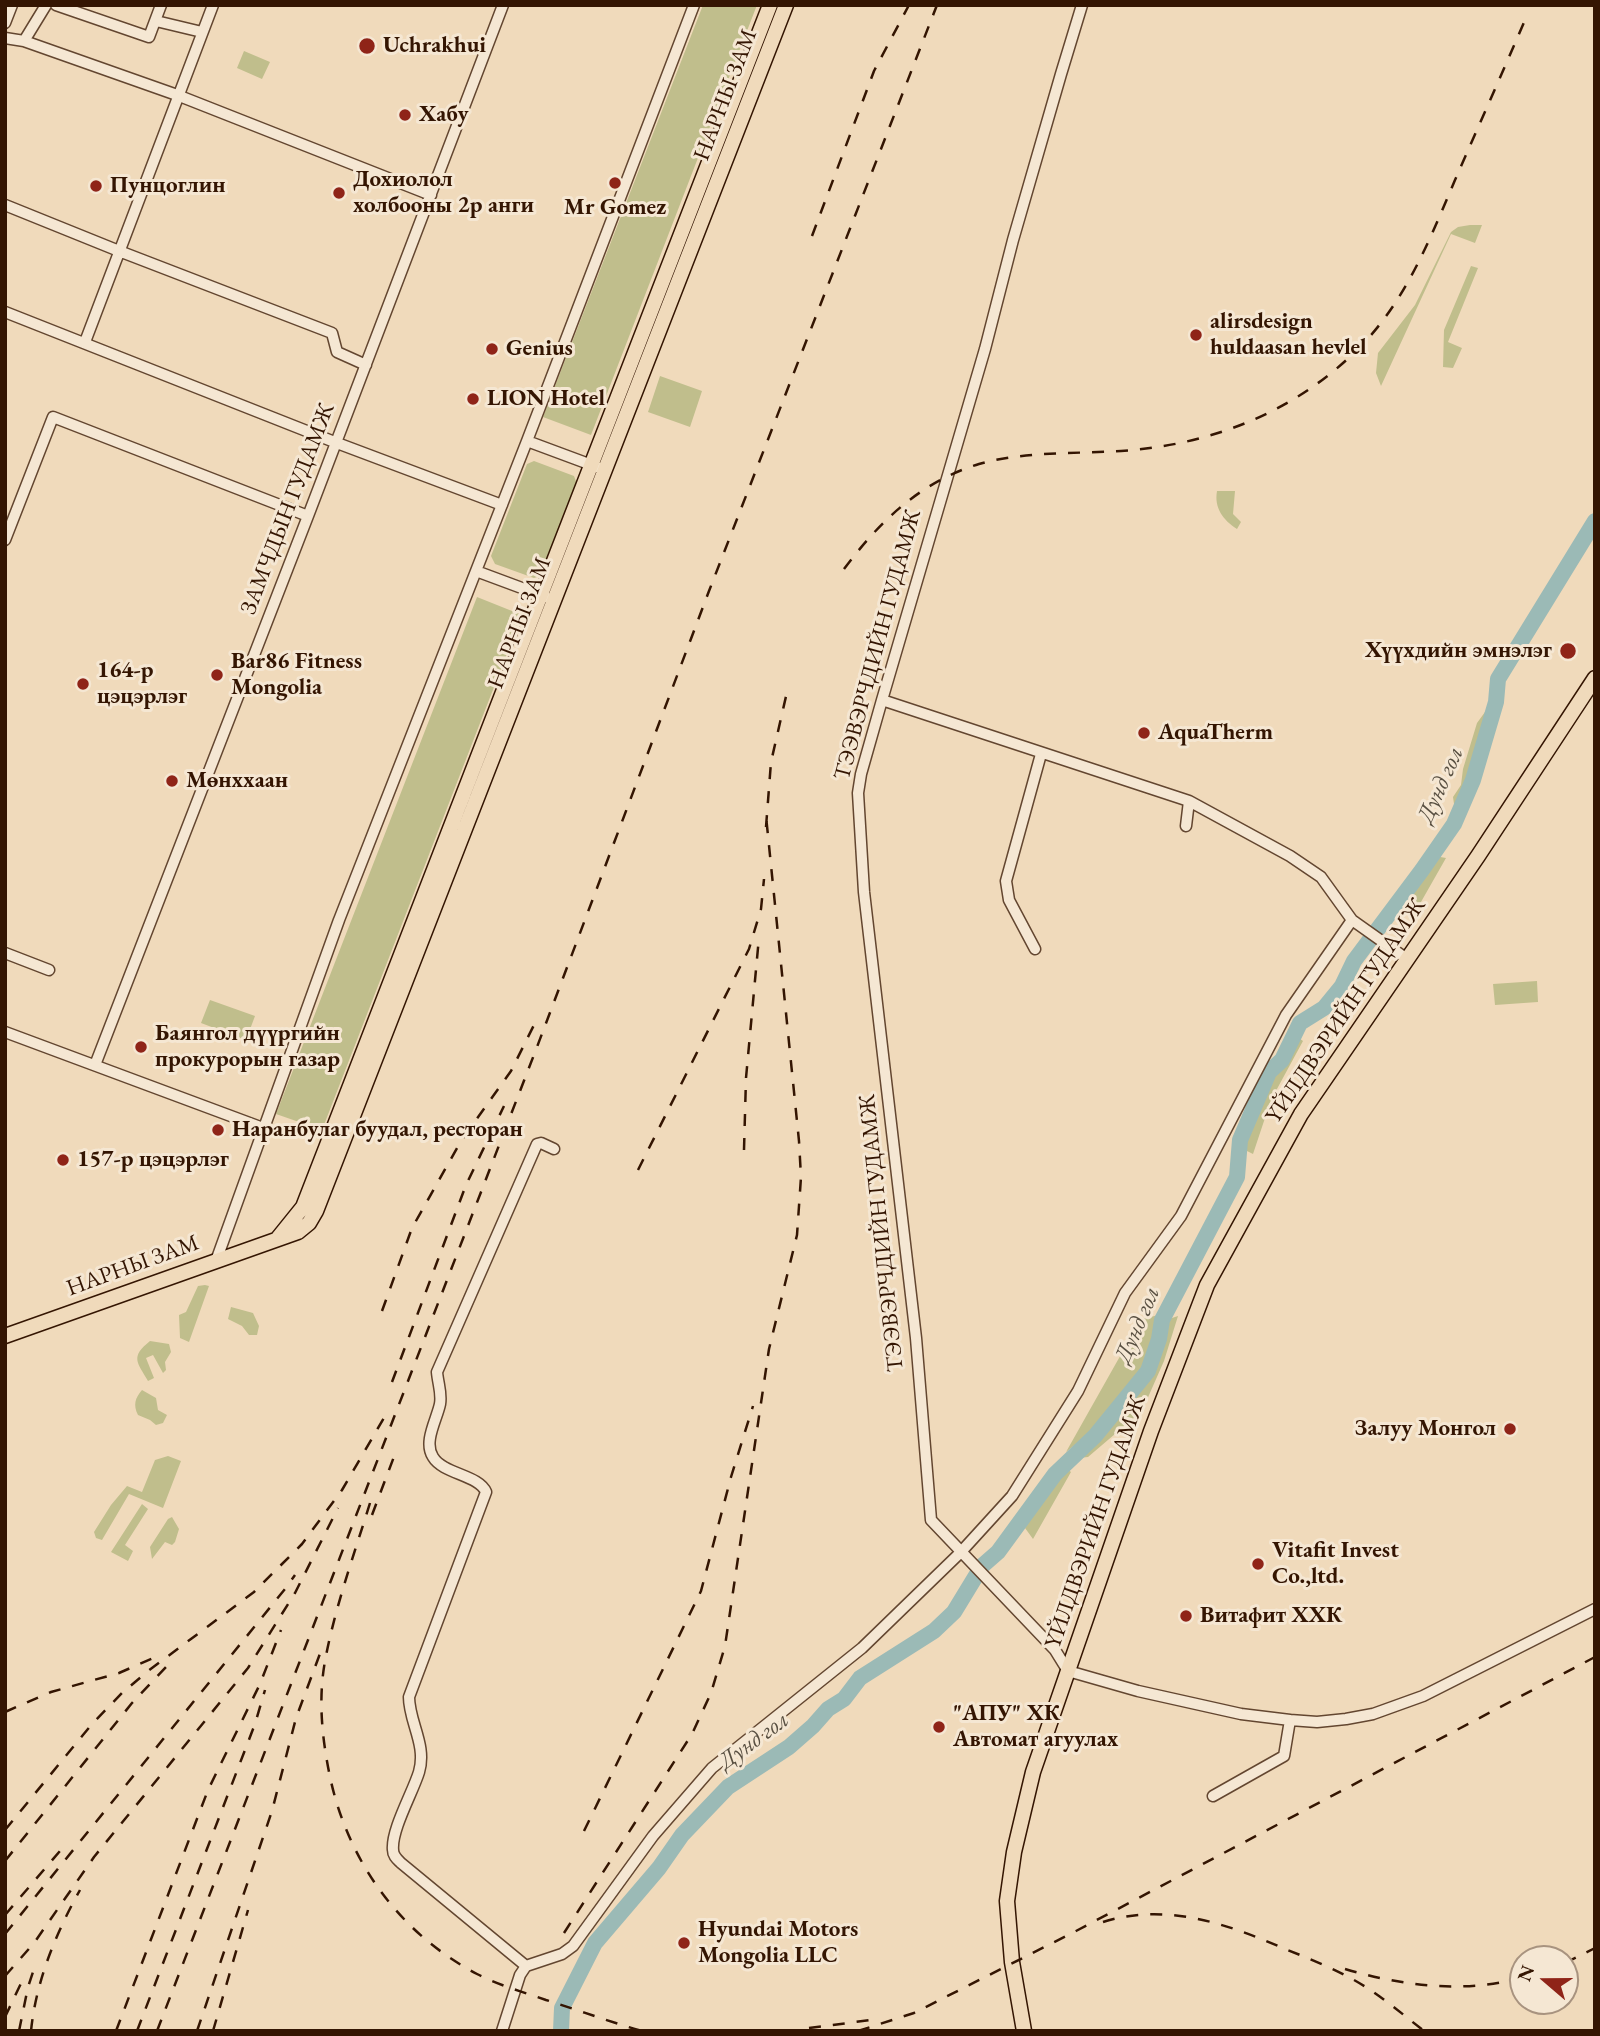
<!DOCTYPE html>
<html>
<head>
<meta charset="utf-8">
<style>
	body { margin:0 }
	#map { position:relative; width:1600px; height:2036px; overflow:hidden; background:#f0dabb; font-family:"EB Garamond",serif }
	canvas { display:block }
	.frame { position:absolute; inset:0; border:7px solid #341502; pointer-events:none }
	.north { position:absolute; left:1509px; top:1945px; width:70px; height:70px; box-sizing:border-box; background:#f5e7d3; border:2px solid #a8937f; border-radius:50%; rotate:290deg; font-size:19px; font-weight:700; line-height:28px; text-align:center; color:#341502 }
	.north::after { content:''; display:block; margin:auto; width:24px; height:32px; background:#8f2418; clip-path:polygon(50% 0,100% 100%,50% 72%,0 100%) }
</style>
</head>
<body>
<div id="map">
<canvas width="1600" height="2036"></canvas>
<div class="frame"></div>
<div class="north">N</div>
</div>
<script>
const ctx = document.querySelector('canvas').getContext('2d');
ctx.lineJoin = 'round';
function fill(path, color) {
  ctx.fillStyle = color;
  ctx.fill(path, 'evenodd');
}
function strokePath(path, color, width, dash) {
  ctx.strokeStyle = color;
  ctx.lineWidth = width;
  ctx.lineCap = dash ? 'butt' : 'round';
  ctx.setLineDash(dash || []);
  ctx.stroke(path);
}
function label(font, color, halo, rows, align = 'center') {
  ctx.font = font + ' "EB Garamond",serif';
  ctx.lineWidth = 6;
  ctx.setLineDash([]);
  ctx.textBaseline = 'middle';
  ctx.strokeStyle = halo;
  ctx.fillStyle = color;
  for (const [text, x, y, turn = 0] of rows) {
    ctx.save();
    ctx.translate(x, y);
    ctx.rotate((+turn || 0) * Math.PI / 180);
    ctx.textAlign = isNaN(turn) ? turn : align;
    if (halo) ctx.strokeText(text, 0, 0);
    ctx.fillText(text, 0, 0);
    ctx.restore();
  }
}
fill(new Path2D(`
	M703 5H757L591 435 543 417Z
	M244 51 270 62 262 79 237 68Z
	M1470 225H1482L1475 243 1451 234 1381 386 1376 373 1378 353 1415 305 1451 232 1458 227Z
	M1471 266 1478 268 1448 342 1462 348 1453 368 1443 367 1444 330Z
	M660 376 702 391 690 427 648 412Z
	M534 461 574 476 577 484 542 575 534 578 495 564 491 556 527 464Z
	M1217 491H1235L1233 514 1241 522 1237 529C1223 520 1214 508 1217 491Z
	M477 597 522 615 322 1130 276 1114Z
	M1485 712 1489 715 1475 765 1457 809 1454 804 1453 797 1461 785 1463 769 1477 723Z
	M1435 856 1446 858 1413 916 1404 908 1426 867Z
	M1537 981 1538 1002 1495 1005 1493 984Z
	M210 1000 255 1016 246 1040 201 1023Z
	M1299 1038 1303 1041 1271 1100 1253 1154 1241 1148 1268 1083Z
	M205 1285 209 1286 189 1342 180 1338 179 1315 186 1312 198 1286Z
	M231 1307 253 1313 259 1326 257 1335H249L242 1326 228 1319Z
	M1159 1315C1156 1327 1155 1341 1151 1353 1140 1386 1094 1431 1066 1452L1141 1319Z
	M1178 1316 1164 1361 1142 1411 1088 1457 1079 1458C1104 1433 1148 1386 1159 1353 1163 1343 1164 1331 1166 1320Z
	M150 1341 169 1344 171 1352 165 1362 166 1370 163 1373 153 1355 146 1358 154 1378 148 1381C137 1362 130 1357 150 1341Z
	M142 1390 156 1398 158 1410 167 1415 163 1423 156 1425 150 1420 138 1415C133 1405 135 1398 142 1390Z
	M168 1456 181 1461 163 1508 129 1494 102 1540 96 1538 94 1532 111 1505 127 1486 142 1492 155 1460Z
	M1066 1468 1071 1472 1033 1539 1025 1528 1044 1496Z
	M142 1504 148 1509 125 1545 133 1551 128 1561 111 1552Z
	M172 1517 179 1529 175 1542 172 1545 165 1542 152 1559 150 1547 168 1519Z`), '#c0be8c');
strokePath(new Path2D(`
	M561 2031 562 2008 595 1943 659 1868 682 1835 728 1787 789 1747 813 1726 828 1709 844 1699 860 1678 934 1631 954 1612 982 1566 998 1552 1055 1474 1095 1436 1148 1371 1159 1339 1162 1320 1237 1177 1240 1140 1269 1072 1282 1060 1300 1023 1324 1008 1342 986 1354 961 1422 870 1454 824 1473 780 1496 702 1498 679 1595 521`), '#9bbab6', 16);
const minor = new Path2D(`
	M46 5 24 41 177 95 431 195
	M56 5 149 37 161 5
	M1082 5 1061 74 1013 240 985 349 882 700 861 774 858 793 864 892 916 1338 931 1520 1055 1650 1068 1671 1138 1691 1241 1714 1290 1720 1317 1722 1346 1719 1373 1714 1423 1696 1595 1609
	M156 21 202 32
	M5 23 12 5
	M5 38 24 41
	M5 205 119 251 332 333 337 352 366 365
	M5 312 337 443 502 505
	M85 342 213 5
	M527 441 597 467
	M5 540 53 417 308 516
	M476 571 546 597
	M882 700 1189 801 1290 856 1321 877 1352 920 1407 959
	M1186 826 1189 801
	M1035 949 1009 900 1006 881 1041 754
	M5 953 49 970
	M5 1032 263 1128
	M95 1065 308 516 503 5
	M554 1149 541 1143 537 1144 437 1372C438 1384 442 1393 440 1404 437 1419 423 1442 433 1457 443 1474 479 1475 486 1492L409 1697C409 1722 427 1745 419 1772 413 1792 391 1830 393 1850 393 1856 397 1859 401 1863L526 1966 562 1954 573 1946 653 1836 712 1768 862 1648 960 1553 1012 1496 1078 1391 1125 1293 1181 1216 1286 1015 1352 920
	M216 1261 339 920 527 441 694 5
	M1213 1796 1284 1756 1290 1720
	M502 2031 520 1975 526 1966`);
const major = new Path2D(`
	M278 1238 303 1207 770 5
	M5 1336 298 1232 309 1223 316 1211 786 5
	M1024 2031 1012 1962 1007 1901 1014 1852 1033 1772 1151 1431 1207 1285 1301 1114 1478 856 1595 678`);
strokePath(minor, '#634630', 13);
strokePath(major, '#341502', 17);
strokePath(minor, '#f5e7d3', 10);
strokePath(major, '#f0dabb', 14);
strokePath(new Path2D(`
	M812 236 874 71 909 5
	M844 569C880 521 920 482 979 464 1025 451 1074 454 1121 451 1212 445 1298 411 1362 345 1407 298 1430 239 1455 180 1478 127 1502 74 1525 20
	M766 827 771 762 787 692
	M744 1150 746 1078 759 937
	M638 1170 749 949 761 909 764 879
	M382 1311 412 1228 461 1141 511 1071 538 1017
	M392 1382 466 1185 504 1106
	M370 1503C354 1555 335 1607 325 1661 318 1700 322 1738 330 1777 348 1861 399 1933 477 1974 498 1985 523 1992 546 2000 578 2010 610 2022 642 2031
	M372 1515 395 1454
	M5 1712 51 1692 119 1673 158 1656
	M5 1830 92 1724 122 1693 148 1671 254 1592 302 1544 342 1490 385 1416
	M584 1831 701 1591 731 1477 753 1406
	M5 1861 132 1703 168 1665
	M5 1915 60 1851
	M1103 1922C1166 1902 1228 1924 1285 1949 1308 1958 1332 1968 1354 1980 1379 1994 1401 2013 1424 2031
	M564 1933 692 1734 711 1693 725 1646 769 1349 797 1235 801 1177 799 1141 766 816
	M5 1934 285 1589 295 1575
	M1565 1963 1595 1948
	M1345 1969C1402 1986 1466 1994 1523 1977
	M5 1976 34 1943 94 1857 248 1668 295 1593 338 1508
	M5 2017 24 1977
	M809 2028 871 2020
	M19 2031 28 1987 36 1963
	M31 2031C36 1981 56 1933 80 1890
	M116 2031 208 1790 260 1684 281 1630
	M137 2031 255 1724 265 1690
	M157 2031 537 1047 709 591 937 5
	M197 2031 272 1811 296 1718 321 1651
	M213 2031 248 1910
	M858 2031 914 2013 1076 1931 1595 1657`), '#341502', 2.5, [12, 12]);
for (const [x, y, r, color] of [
	[367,46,9,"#8f2418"],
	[405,115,7,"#8f2418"],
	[615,183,7,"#8f2418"],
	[96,186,7,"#8f2418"],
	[339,193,7,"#8f2418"],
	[1196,335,7,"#8f2418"],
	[492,349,7,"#8f2418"],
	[473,399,7,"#8f2418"],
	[1568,651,9,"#8f2418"],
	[217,675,7,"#8f2418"],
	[83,684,7,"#8f2418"],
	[1144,733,7,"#8f2418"],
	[172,781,7,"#8f2418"],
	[141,1047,7,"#8f2418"],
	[218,1130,7,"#8f2418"],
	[63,1160,7,"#8f2418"],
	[1510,1429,7,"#8f2418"],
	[1258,1564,7,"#8f2418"],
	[1186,1616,7,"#8f2418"],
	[939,1727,7,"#8f2418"],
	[684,1943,7,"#8f2418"]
]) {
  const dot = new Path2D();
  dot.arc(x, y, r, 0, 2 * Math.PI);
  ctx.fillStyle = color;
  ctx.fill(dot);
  strokePath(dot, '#f5e7d3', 2.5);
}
label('bold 23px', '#341502', '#f5e7d3', [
	["Uchrakhui",383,46],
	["Хабу",419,115],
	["Дохиолол",353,180],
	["холбооны 2р анги",353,206],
	["Пунцоглин",110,186],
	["Mr Gomez",615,208,"center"],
	["alirsdesign",1210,322],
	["huldaasan hevlel",1210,348],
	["Genius",506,349],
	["LION Hotel",487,399],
	["Хүүхдийн эмнэлэг",1552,651,"right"],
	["Bar86 Fitness",231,662],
	["Mongolia",231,688],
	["164-р",97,671],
	["цэцэрлэг",97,697],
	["AquaTherm",1158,733],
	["Мөнххаан",186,781],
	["Баянгол дүүргийн",155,1034],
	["прокурорын газар",155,1060],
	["Наранбулаг буудал, ресторан",232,1130],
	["157-р цэцэрлэг",77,1160],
	["Залуу Монгол",1496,1429,"right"],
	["Vitafit Invest",1272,1551],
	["Co.,ltd.",1272,1577],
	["Витафит ХХК",1200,1616],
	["\"АПУ\" ХК",953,1714],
	["Автомат агуулах",953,1740],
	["Hyundai Motors",698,1930],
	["Mongolia LLC",698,1956]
], 'left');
label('23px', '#341502', '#f5e7d3', [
	["НАРНЫ ЗАМ",726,95,-69],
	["ЗАМЧДЫН ГУДАМЖ",288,509,-69],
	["НАРНЫ ЗАМ",520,623,-69],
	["ТЭЭВЭРЧДИЙН ГУДАМЖ",878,645,-75],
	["YЙЛДВЭРИЙН ГУДАМЖ",1346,1011,-56],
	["ТЭЭВЭРЧДИЙН ГУДАМЖ",882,1233,-96],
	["НАРНЫ ЗАМ",133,1266,-20],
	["YЙЛДВЭРИЙН ГУДАМЖ",1096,1522,-71]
]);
label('italic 24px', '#584f41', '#f5e7d3', [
	["Дунд гол",1441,785,-66],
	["Дунд гол",1138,1325,-67],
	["Дунд гол",754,1741,-36]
]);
</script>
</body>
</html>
